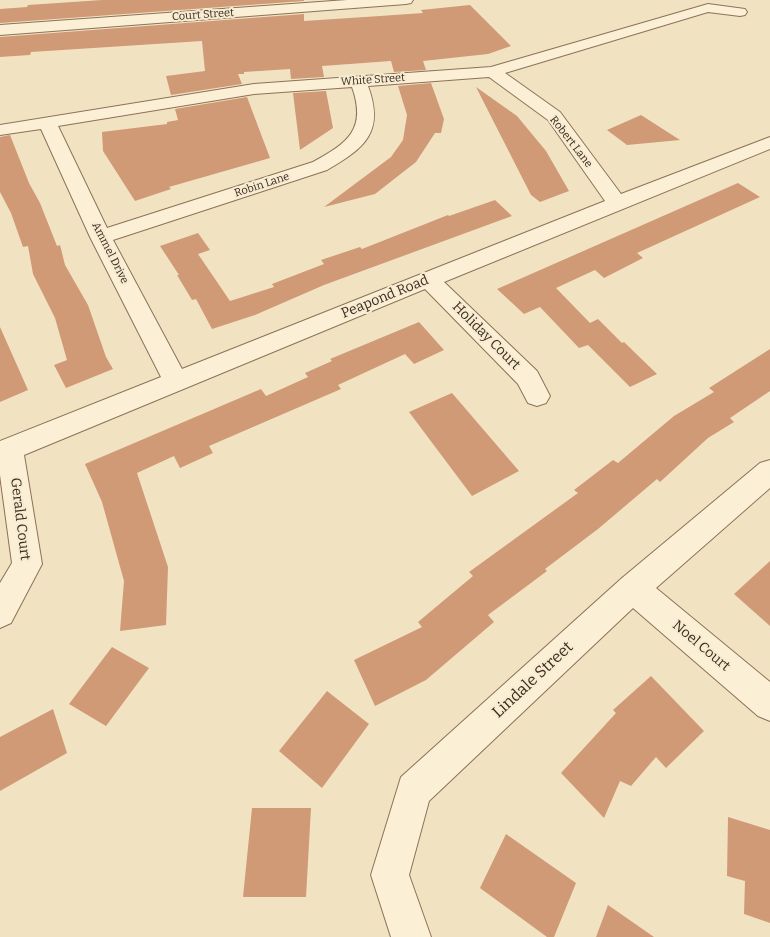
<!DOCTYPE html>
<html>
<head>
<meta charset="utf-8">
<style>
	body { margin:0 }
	canvas { display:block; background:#f1e2c2 }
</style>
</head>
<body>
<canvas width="770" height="937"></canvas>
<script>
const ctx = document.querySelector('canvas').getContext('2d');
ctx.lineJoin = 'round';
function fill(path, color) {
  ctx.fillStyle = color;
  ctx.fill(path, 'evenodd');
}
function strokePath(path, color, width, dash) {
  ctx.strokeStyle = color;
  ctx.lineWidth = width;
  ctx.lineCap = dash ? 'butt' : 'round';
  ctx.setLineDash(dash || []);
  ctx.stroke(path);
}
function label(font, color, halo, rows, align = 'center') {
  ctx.font = font + ' Bitter,serif';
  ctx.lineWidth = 4;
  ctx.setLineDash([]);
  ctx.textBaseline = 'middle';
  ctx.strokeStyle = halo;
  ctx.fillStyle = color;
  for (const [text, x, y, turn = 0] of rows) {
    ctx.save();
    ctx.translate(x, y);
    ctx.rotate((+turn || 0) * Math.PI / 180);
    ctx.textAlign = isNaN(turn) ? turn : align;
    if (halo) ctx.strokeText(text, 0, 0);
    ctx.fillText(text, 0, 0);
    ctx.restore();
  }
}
fill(new Path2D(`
	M102 0H304V1L0 23V9L27 7 28 5Z
	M470 5 511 46 488 54 423 61 426 70 394 72 391 61 322 66 324 77 291 79 290 69 244 72V74H238L242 84 171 95 166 76 205 71 202 41 31 52 30 55 0 57V37L304 14V21L380 16 423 13 421 10Z
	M431 83 444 119 441 133H435L416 162 375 194 324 207 391 157 403 140 407 115 398 86Z
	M476 87 517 116 546 151 569 191 540 202 531 195Z
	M326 91 333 128 300 150 293 93Z
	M247 97 270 158 169 187 171 189 135 201 103 151 102 132 167 124V122L178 120 175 109Z
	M641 115 680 140 627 145 607 130Z
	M10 135 29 183 40 203 57 246 60 245 65 265 88 305 106 357 113 369 66 388 54 365 67 360 55 318 33 274 28 246 23 247 11 213 0 192V137Z
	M738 183 760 197 637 253 643 258 604 278 595 270 556 288 590 323 598 319 622 343 624 342 657 374 630 387 588 345 579 348 540 307 524 314 497 289Z
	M495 200 512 216 324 285 255 315 212 329 196 299 192 300 177 275H179L160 246 198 233 210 250 198 254 230 301 274 287 272 284 324 264 321 260 360 247 362 249 448 215 449 216Z
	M419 322 444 350 414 364 405 354 338 385 341 389 209 446 213 453 180 468 174 456 137 473 168 567 166 625 120 631 124 581 102 502 85 464 261 389 266 396 308 377 305 373 332 361 330 359Z
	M0 327 28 390 0 402Z
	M770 349V391L730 418 734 422 708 438 660 482 657 479 598 529 545 569 547 571 488 615 494 622 426 680 375 706 354 660 422 627 418 622 473 576 469 572 578 493 574 490 613 460 618 463 674 416 714 392 709 388Z
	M452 393 519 471 472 496 409 412Z
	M770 561V626L734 594Z
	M112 647 149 668 106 726 69 704Z
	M651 676 704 731 666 768 656 757 631 786 620 781 604 818 561 773 616 713 613 710Z
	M327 691 369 724 322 788 279 751Z
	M53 709 67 753 0 791V737Z
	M252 808H311L306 897H243Z
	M728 817 770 830V923L744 914 745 881 727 876Z
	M506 834 576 883 554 937H547L480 888Z
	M608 905 654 937H596Z`), '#d19a76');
const minor = new Path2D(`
	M347 0H413L411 3 406 4 0 35V25Z
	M708 4 745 9 747 12 745 15 740 16 708 12 505 73 560 112 621 194 770 137V149L444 282 537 371 550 396 546 403 537 406 528 403 518 384 425 289 24 455 42 564 11 623 0 628V583L12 563 0 475V441L161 377 90 237 41 129 0 135V125L254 84 491 67ZM489 77 548 120 605 201 182 369 113 240 327 170C365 148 385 132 368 86ZM352 87C367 129 348 143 313 162L107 228 58 126 254 94Z
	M770 460V488L656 588 770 682V721L758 716 633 608 429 801 409 875 431 937H391L371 875 401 777 622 578 760 463Z`);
strokePath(minor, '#8c7258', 2);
fill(minor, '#fbefd6');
label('11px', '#3b2b1d', '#f7ecd2', [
	["Court Street",203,15,-4],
	["White Street",373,80,-4],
	["Robert Lane",571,142,52],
	["Robin Lane",262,185,-18],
	["Ammel Drive",110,253,63]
]);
label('14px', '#3b2b1d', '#f7ecd2', [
	["Peapond Road",385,297,-22],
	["Holiday Court",486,336,45],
	["Gerald Court",20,519,83],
	["Noel Court",701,646,40]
]);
label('16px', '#3b2b1d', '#f7ecd2', [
	["Lindale Street",533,680,-43]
]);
</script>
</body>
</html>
